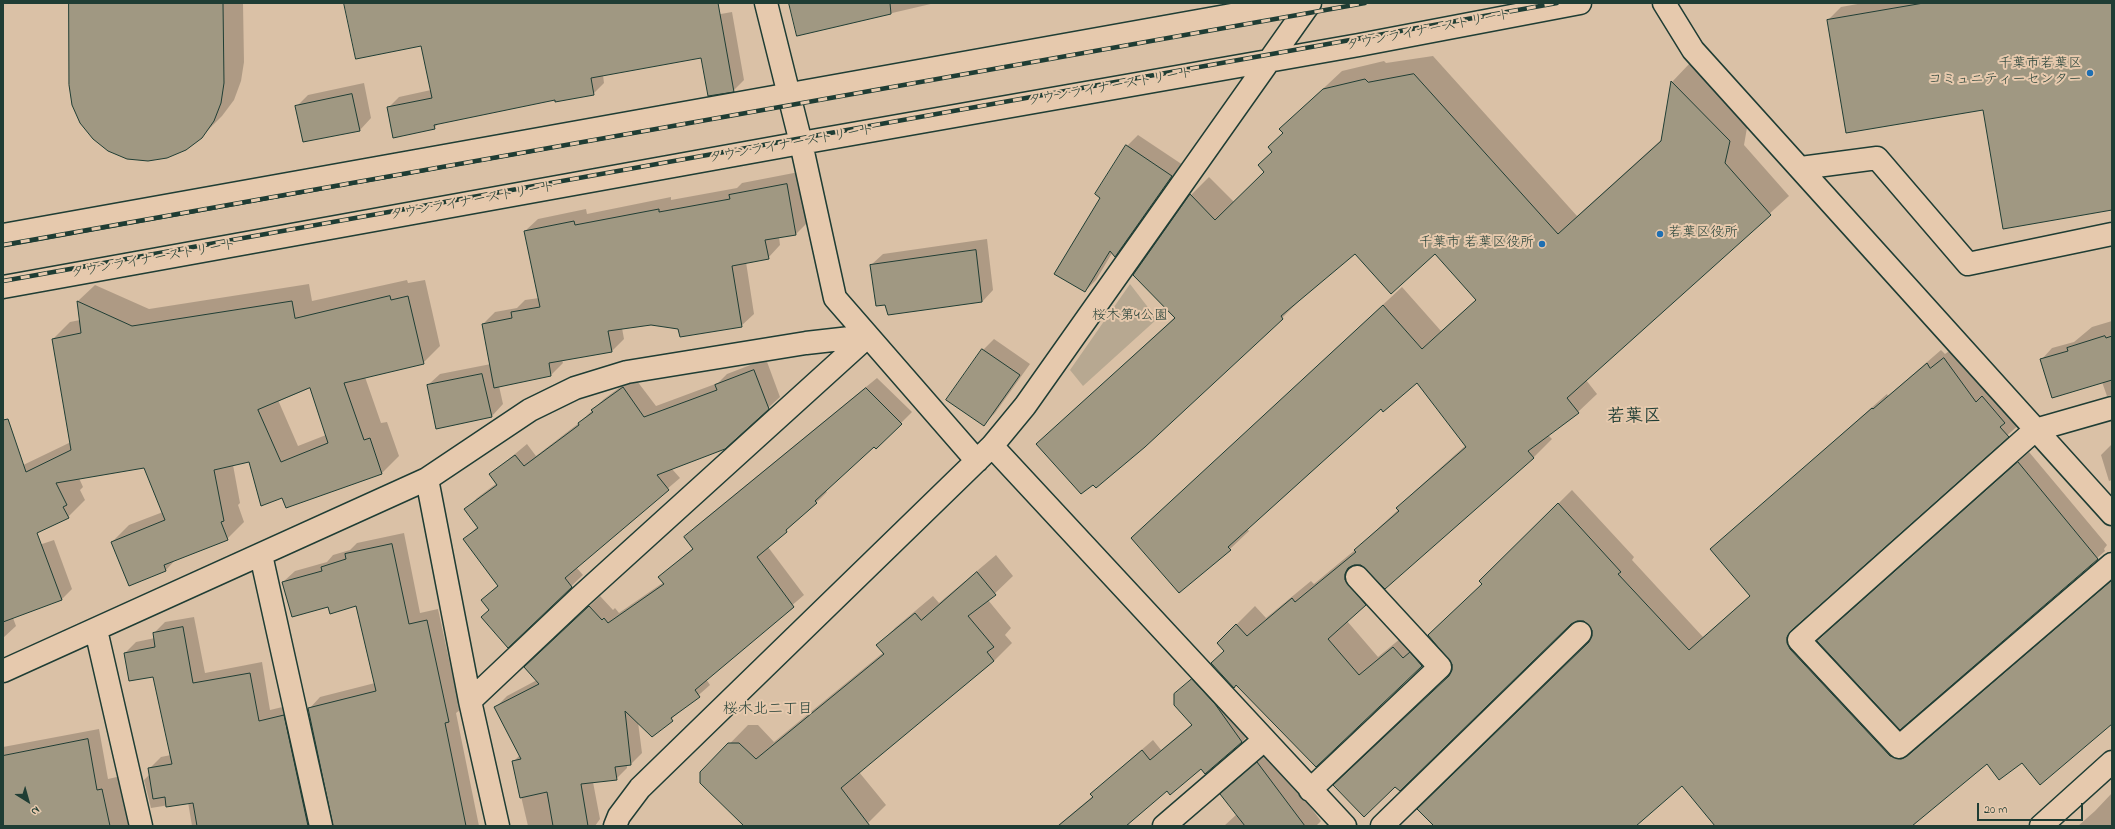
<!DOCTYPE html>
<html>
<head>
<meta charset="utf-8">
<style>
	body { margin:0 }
	#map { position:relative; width:2115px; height:829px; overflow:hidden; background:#dac1a6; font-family:"Indie Flower",sans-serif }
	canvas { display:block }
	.frame { position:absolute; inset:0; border:4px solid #1f3d34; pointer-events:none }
	.north { position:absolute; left:8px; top:781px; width:40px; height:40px; -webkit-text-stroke:3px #e6c9ad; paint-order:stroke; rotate:143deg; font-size:11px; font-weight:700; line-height:16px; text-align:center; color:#1f3d34 }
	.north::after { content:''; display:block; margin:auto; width:14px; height:18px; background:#1f3d34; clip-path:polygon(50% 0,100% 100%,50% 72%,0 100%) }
	.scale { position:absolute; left:1977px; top:803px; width:106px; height:18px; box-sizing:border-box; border:2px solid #1f3d34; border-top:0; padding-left:5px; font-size:12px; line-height:14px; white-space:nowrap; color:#1f3d34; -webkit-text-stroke:3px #e6c9ad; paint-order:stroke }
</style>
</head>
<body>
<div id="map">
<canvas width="2115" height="829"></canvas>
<div class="frame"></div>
<div class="north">N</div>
<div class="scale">20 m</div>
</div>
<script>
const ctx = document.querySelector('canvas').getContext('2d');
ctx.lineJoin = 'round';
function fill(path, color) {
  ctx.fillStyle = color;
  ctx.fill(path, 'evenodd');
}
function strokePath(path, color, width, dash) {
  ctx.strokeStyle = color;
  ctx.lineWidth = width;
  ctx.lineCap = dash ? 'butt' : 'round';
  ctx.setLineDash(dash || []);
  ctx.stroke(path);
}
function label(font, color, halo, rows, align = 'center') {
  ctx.font = font + ' "Indie Flower","Klee One",sans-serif';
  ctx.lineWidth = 4;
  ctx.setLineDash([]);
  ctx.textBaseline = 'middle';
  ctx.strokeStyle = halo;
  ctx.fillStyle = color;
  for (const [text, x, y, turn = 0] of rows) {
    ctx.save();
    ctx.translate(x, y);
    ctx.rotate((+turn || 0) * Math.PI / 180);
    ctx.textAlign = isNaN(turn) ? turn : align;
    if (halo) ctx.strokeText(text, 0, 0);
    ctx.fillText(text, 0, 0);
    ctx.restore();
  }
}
fill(new Path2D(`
	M1130 284 1157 319 1083 386 1070 370Z`), '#b7a891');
fill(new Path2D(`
	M70 3H243L244 62 241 81 234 100 222 116 201 137Z
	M345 3H701L704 17 732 12 744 80 733 91 701 56 603 75 604 83 593 94 556 99 439 123 434 128 388 108 399 97 431 90 422 44Z
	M790 3H935L798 35Z
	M1863 3H2112V209L1983 108 1828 20 1841 7Z
	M1433 56 1577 216 1662 139 1672 82 1690 63 1748 122 1744 145 1789 196 1586 380 1597 394 1578 412 1548 435 1552 439 1533 458 1384 586 1347 621 1378 657 1412 629 1422 640 1483 584 1480 581 1572 490 1634 557 1632 560 1703 637 1751 595 1711 550 1887 394 1888 396 1941 350 1945 354 1958 345 2022 422 1801 622V629L1904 742 1916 746 1922 743 2112 580V723L2022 762H1987L1910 826H1717L1682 785 1634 826H1435L1590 642 1593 637V630L1584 620H1577L1451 675 1453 663 1440 648 1316 766 1237 684 1212 663 1225 650 1218 643 1255 606 1266 618 1311 581 1314 584 1355 550 1399 509 1398 508 1416 490 1466 445 1418 381 1381 408 1247 529 1249 531 1230 549 1132 538 1402 287 1441 331 1477 299 1435 253H1355L1301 299 1282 318 1038 444 1175 317 1191 195 1209 177 1234 202 1266 171 1273 152 1284 133 1280 129 1342 71 1384 61 1386 63Z
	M364 83 371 118 360 130 296 107 308 95Z
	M1138 135 1183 165 1126 244 1115 256 1112 253 1096 280 1085 291 1101 197 1096 194 1127 146Z
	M799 172 808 222 796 234 779 237 780 245 768 258 746 262 754 314 741 326 678 328 651 324 622 328 624 339 611 352 562 360 563 363 551 375 499 386 503 404 492 416 428 385 440 374 491 364 483 324 495 312 517 308 525 300 539 298 525 231 538 219 586 209 587 214 671 197V200L737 188 742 183Z
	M987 239 993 290 982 302 871 265 883 254Z
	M407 280 408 283 425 280 440 346 423 363 365 377 381 423 387 422 399 456 382 473 282 496 250 461 233 465 240 503 238 505 244 522 227 539 177 558 166 570 112 542 129 525 163 512 145 467 79 478 83 487 80 490 85 500 68 517 3 490V482L17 468 71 442 53 339 70 322 80 320 78 301 95 285 149 309 309 284 312 301ZM310 387 326 435 298 446 278 400Z
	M2112 321V395L2107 396 2102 382 2042 359 2052 348 2074 342 2092 327Z
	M994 339 1030 364 995 413 983 425V350Z
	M766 359 780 397 768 408 672 469 680 478 576 567 583 575 508 646 490 609 482 600 498 585 465 539 478 526 466 509 477 498 497 483 491 474 527 444 536 456 579 423 604 399 634 377 656 406 718 383 727 374Z
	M877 378 912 412 876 448 874 446 825 490 827 492 816 503 768 547 804 595 706 679 710 685 652 736 638 722 642 753 631 764 627 765V768L616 779 593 782 600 819 595 826H528L513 762 520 755 496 707 507 696 537 680V656L600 596 613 610 615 608 619 613 664 582 660 577 693 548 685 537 696 526Z
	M2112 444V480L2109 481 2101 455Z
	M2029 452 2107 545 2104 549 2105 551 2094 561 1818 641Z
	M404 533 420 613 438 609 460 710 456 713 479 826H334L309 709 320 697 375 683 357 604 328 606 283 582 295 571 327 562 333 555 350 550 357 543Z
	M54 540 72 589 61 600 13 618 16 626 3 638V557Z
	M996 555 1013 576 988 600 1011 628 1005 635 1012 643 994 661 859 772 886 805 868 823 863 826H757L701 773 748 725H758L774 742 884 652 878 645 896 627 933 596 939 603Z
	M194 617 205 673 262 662 270 710 295 704 327 826H192L188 802 151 808 144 780 150 774V768L161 757 171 755 154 676 125 653 136 642 155 638 154 633 165 622Z
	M1203 669 1252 731 1242 742 1167 790 1128 823 1131 826H1057L1093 796 1091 794 1102 784 1153 740 1161 750 1192 724 1175 694Z
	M99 729 108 779 130 774 131 826H3V747Z
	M1269 752 1321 821 1316 826H1224L1237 814 1233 783Z
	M2112 793V826H2078L2095 811Z`), '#0003');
const building = new Path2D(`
	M69 3H223L224 83 221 103 214 121 202 138 186 150 167 158 148 161 127 159 108 151 93 139 80 123 72 105 69 85Z
	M344 3H718L734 92 708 96 701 58 591 78 594 95 555 102V100L434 125 435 129 393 138 387 107 432 98 421 46 356 59Z
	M789 3H890L891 14 797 36Z
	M1924 3H2112V210L2003 229 1983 110 1846 133 1827 20Z
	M1414 74 1558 234 1661 141 1671 81 1730 141 1725 163 1771 215 1567 398 1579 413 1528 451 1534 458 1385 589 1361 565H1354L1348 568 1345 574V580L1366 605 1328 639 1359 675 1393 647 1403 658 1410 652 1422 666 1316 767 1236 685 1234 688 1211 663 1224 651 1217 643 1236 624 1247 636 1292 598 1295 602 1356 552 1354 550 1399 511 1396 508 1466 447 1417 383 1383 412 1381 409 1228 547 1231 550 1179 593 1131 538 1383 305 1422 349 1476 300 1435 254 1391 294 1355 254 1281 316 1283 319 1145 447 1096 488 1093 485 1081 494 1036 444 1175 318 1133 275 1190 194 1215 220 1264 172 1258 165 1272 152 1268 147 1283 133 1279 129 1323 89 1365 79 1368 82Z
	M352 94 360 131 303 142 295 106Z
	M1126 145 1172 176 1115 257 1110 251 1085 292 1054 274 1100 198 1095 194Z
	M787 184 796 235 765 240 769 259 732 266 742 327 680 337 678 329 651 325 608 331 612 352 549 363 551 376 494 388 482 324 512 318 511 312 540 307 524 231 574 221 575 225 659 209V212L730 199 729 195Z
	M976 250 982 302 888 315 885 305 876 306 870 265Z
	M390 296 391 300 408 296 424 364 344 383 364 440 370 438 382 474 286 508 282 498 261 506 249 462 214 470 224 521 221 522 228 540 164 565 166 571 129 586 111 542 165 520 144 468 56 483 67 505 63 507 69 518 37 533 62 600 3 622V420L8 419 26 472 71 450 52 339 81 333 77 301 132 326 292 301 295 318ZM310 388 328 443 281 462 258 410Z
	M2105 336 2106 338 2112 336V380L2052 398 2040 359 2068 351 2067 348Z
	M982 349 1020 375 984 426 946 400Z
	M1944 358 1976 402 1982 396 2005 423 2000 427 2009 437 1791 631 1787 637V643L1790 649 1890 756 1901 759 1907 756 2112 580V724L2040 785 2022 763 1999 780 1987 764 1912 826H1715L1682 786 1636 826H1434L1417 809 1589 642 1592 636V630L1584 621H1577L1571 624 1400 791 1395 787 1364 817 1333 785 1449 676 1452 670V664L1428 635 1482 584 1479 581 1558 503 1621 572 1618 574 1689 650 1750 596 1710 549 1872 408 1873 409 1927 363 1930 368Z
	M754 370 769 409 725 449 657 475 669 490 565 578 572 587 508 648 481 617 489 610 481 600 498 586 463 539 478 528 464 509 497 485 489 474 515 455 524 466 579 425 578 423 593 412 591 410 623 387 644 417 717 390 715 385Z
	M482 374 492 417 436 429 427 385Z
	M866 388 902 424 876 449 874 447 815 501 817 503 786 530 787 532 757 557 794 607 695 690 700 697 671 718 673 721 652 737 625 711 631 765 615 767 617 780 581 784 588 826H553L547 792 520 798 512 761 521 759 494 707 539 684 524 667 589 606 602 620 604 618 608 623 664 584 658 577 693 549 684 537Z
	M2018 462 2098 559 1900 730 1817 641Z
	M392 544 409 624 427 620 449 722 445 723 466 826H333L308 708 376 691 356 606 330 614 328 607 292 617 282 582 322 571 321 567 346 559 345 554Z
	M977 572 996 595 968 616 994 647 987 652 994 661 841 788 870 826H744L700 783V772L728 743H739L756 759 884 654 876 645 915 613 921 620Z
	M183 627 193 683 250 673 259 721 284 715 308 826H197L193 803 166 807 165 797 153 799 148 768 172 764 153 677 129 681 124 653 155 647 153 633Z
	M1192 679 1215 704 1242 742 1205 774 1201 769 1170 795 1167 791 1126 826H1058L1093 797 1090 794 1142 750 1150 760 1192 725 1174 705V694Z
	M88 739 97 790 102 789 110 826H3V756Z
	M1257 762 1305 826H1245L1220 794Z`);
fill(building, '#a09882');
strokePath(building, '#1f3d34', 1);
const minor = new Path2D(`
	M766 3 801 143 835 298 977 461
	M1664 3 1693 50 2112 514
	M1801 168 1877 158 1968 264 2112 234
	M3 235 1299 3
	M3 287 801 143 1359 45 1580 3
	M2112 408 2035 430 1799 640 1899 747 2112 564
	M992 446 1345 826
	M427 479 470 701 498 826
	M261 555 321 826
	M96 630 141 826
	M3 671 427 479 530 410 575 388 627 372 806 343 868 336 579 598 470 701
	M1310 790 1440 667 1357 577
	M615 826 619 816 640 788 992 446 1025 406 1310 3
	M1164 826 1264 740
	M1382 826 1580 633
	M2041 826 2112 762`);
strokePath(minor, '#1f3d34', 25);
strokePath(minor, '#e6c9ad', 22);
const rail = new Path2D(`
	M3 245 1365 3
	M3 281 1557 3`);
strokePath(rail, '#1f3d34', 4.5);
strokePath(rail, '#e6c9ad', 3, [9]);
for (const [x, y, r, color] of [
	[2090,73,4,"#1f6fb2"],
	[1660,234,4,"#1f6fb2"],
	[1542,244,4,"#1f6fb2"]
]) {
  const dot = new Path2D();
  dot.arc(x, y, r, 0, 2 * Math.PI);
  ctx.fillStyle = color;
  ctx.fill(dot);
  strokePath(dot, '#e6c9ad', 1.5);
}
label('14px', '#1f3d34', '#e6c9ad', [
	["タウンライナーストリート",1429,31,-11],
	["タウンライナーストリート",1111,88,-10],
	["タウンライナーストリート",792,145,-10],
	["タウンライナーストリート",473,202,-10],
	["タウンライナーストリート",154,260,-10]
]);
label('14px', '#1f3d34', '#e6c9ad', [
	["千葉市若葉区",2082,65],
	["コミュニティーセンター",2082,81],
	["若葉区役所",1668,234,"left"],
	["千葉市 若葉区役所",1534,244]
], 'right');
label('14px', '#274239', '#e6c9ad', [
	["桜木第4公園",1130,317]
]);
label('15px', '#1f3d34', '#e6c9ad', [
	["桜木北二丁目",768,711]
]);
label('bold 18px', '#1f3d34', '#e6c9ad', [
	["若葉区",1634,418]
]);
</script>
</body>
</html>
